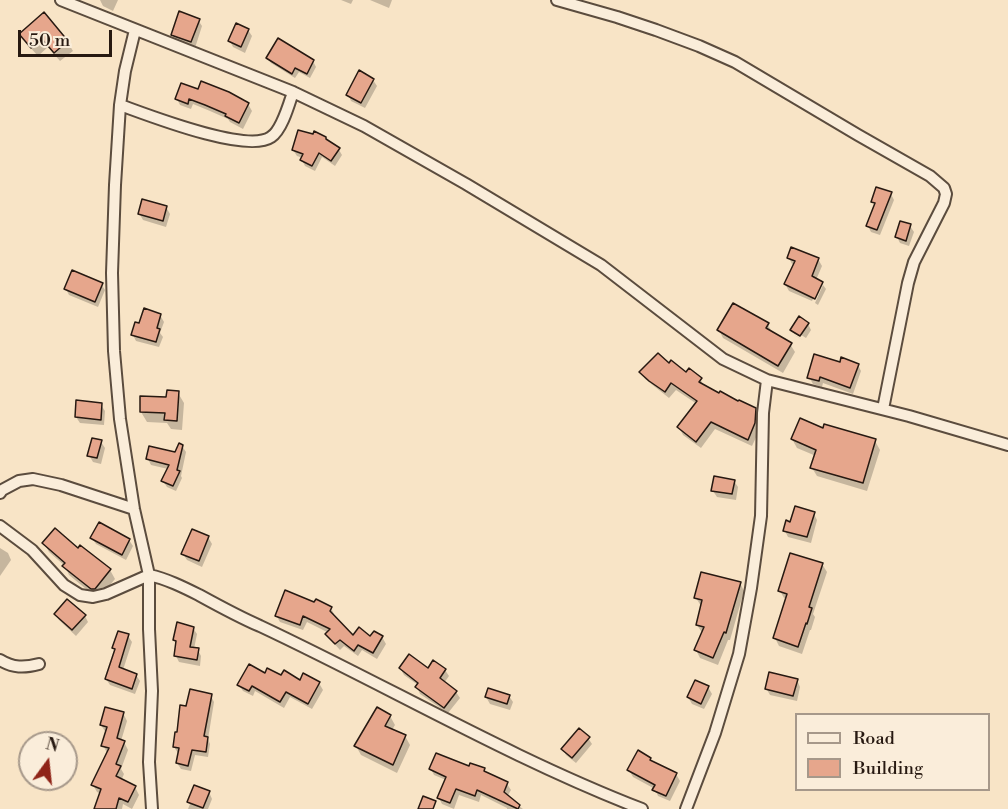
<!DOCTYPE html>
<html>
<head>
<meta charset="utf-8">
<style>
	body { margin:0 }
	#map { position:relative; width:1008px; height:809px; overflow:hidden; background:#f8e4c6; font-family:"Libre Bodoni",serif }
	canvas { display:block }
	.legend { position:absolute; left:795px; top:713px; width:195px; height:78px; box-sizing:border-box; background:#faedda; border:2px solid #a6988a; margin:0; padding:8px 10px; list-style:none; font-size:18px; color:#271911 }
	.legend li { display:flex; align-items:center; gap:12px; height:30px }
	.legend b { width:30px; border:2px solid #a6988a }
	.north { position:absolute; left:18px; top:731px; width:60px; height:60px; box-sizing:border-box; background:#faedda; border:2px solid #a6988a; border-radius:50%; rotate:15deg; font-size:16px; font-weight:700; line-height:24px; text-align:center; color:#271911 }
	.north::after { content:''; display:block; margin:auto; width:21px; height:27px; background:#8f2418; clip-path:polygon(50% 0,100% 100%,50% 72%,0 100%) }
	.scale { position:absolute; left:18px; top:30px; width:94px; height:27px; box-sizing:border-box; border:3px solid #271911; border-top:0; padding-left:8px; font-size:18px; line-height:21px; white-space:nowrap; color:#271911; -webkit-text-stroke:4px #faedda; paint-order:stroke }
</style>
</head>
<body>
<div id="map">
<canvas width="1008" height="809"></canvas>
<ul class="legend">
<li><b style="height:8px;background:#faedda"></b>Road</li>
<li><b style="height:16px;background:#e6a68c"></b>Building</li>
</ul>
<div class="north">N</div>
<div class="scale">50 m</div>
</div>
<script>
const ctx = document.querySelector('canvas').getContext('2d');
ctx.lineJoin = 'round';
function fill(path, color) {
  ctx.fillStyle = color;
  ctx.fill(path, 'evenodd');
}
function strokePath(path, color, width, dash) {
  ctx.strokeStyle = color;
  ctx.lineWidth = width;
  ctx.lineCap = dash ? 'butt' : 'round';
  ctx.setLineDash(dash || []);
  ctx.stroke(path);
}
fill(new Path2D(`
	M100 0H118L113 11 103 6Z
	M341 0H353L351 4Z
	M370 0H392L389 8Z
	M198 20 202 26 195 48 176 41 172 34Z
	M248 30 252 36 245 53 233 47 230 41Z
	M21 35 67 41 73 51 60 61 48 47 38 56 27 44Z
	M267 58 313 61 316 67 310 78 299 72 295 78 271 63Z
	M373 80 377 86 365 108 351 101 348 94Z
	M199 90 228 93 248 104 252 111 243 129 230 122 228 119 210 111 193 104 191 109 180 105 177 99Z
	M314 136 327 141 339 150 342 155 335 166 322 157 315 171 305 166 302 160 303 158 297 156 293 150Z
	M891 194 894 200 880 235 871 232 868 226 875 206 873 201Z
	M166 207 170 214 166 227 143 220 139 213Z
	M910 226 914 232 909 246 900 243 897 237Z
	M789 258 818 259 822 266 816 280 823 285H820L812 301 789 291 785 284 794 265 792 264Z
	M101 284 105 290 98 307 69 295 66 289Z
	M823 285 826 289 818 305 815 303Z
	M160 315 164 322 160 333 163 337 159 347 136 341 133 335 140 325Z
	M808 324 811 330 806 338 795 331V335L804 341 796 336 792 330Z
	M768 325 772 332 790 344 795 352 783 373 723 338 719 330Z
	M841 363 858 365 861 371 853 394 823 383 822 387 813 384 809 377Z
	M669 365 686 374 700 379 705 387 739 403 755 409 759 417V431L752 446 715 429 701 448 683 435 679 427 697 404 676 390 669 398 645 379 641 372Z
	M178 393 184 403 182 430 171 429 167 423 147 422 141 412Z
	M101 405 105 411 104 425 80 423 76 417Z
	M824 430 875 441 880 450 867 491 817 476 812 468 816 456 797 448 792 439Z
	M101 442 105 448 101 464 93 462 89 455Z
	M182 446 186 452 181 476 182 478 176 491 167 487 163 481 168 469 151 465 148 459 176 454Z
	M734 481 738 487 736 500 717 497 713 491Z
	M814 514 817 520 811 543 788 537 785 531Z
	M208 537 212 544 202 567 187 560 183 554Z
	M92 538 129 540 133 546 126 560 96 544Z
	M44 543 78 550 110 570 115 579 100 597 97 598 69 575 65 566 49 552Z
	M0 548 8 553 11 560 0 576Z
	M822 564 827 572 813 614 815 617 811 630H810L802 654 779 646 775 638 787 599 784 598 780 591Z
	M740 583 744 591 730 640H728L718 665 700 658 696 650 703 634 697 625 701 606 696 598Z
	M315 604 331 608 334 614 333 616 353 637 371 638 374 633 382 637 386 644 377 659 362 650 358 656 344 646 340 650 331 640 327 634 329 633 307 622 303 630 280 622 276 615Z
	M55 614 85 616 88 622 76 636 59 620Z
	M193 628 197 634 194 649 198 650 201 656 200 666 179 662 176 656 177 645 174 640Z
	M128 636 132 642 123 670 136 675 140 681 135 694 110 685 106 679 116 651 114 648Z
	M400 668 445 670 449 676 444 683 456 692 460 698 448 713 420 694 417 687 418 685 404 675Z
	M266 675 301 682 319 683 323 690 312 709 290 697 284 708 255 691 253 696 243 691 239 685Z
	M797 680 800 687 797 701 770 695 766 688Z
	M708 687 712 694 704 709 692 704 688 697Z
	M211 696 214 702 208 739 210 744 208 757 195 755 191 771 181 769 177 763 180 753H178L174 747 187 708Z
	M509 696 513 702 510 710 490 704 486 697Z
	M123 713 127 721 121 741 124 742 128 750 121 769 124 774 121 781 135 787 139 795 132 809 123 804 122 809H96L101 794 97 792 93 785 107 753 103 745 106 733 101 725Z
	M390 716 395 725 392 730 405 736 410 745 397 773 361 755 356 746Z
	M588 738 592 744 576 763 566 755 563 749Z
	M650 759 653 763 676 774 680 781 670 801 658 796 655 789 633 777 629 770Z
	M470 768 484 769 487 775 507 784 511 790 507 797 523 809H507V808L481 795 479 802 459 795 454 809 442 804 439 798 446 780 434 775 431 769Z
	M209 792 212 799 208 809H188L190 804 189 802Z`), '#0003');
const building = new Path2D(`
	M179 11 200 19 191 42 171 35Z
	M44 12 68 41 54 53 42 39 31 48 19 34Z
	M236 23 249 29 241 47 228 41Z
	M278 38 314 60 307 74 295 68 292 74 266 58Z
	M359 70 374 79 361 103 346 95Z
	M201 81 229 92 249 103 239 123 225 116 226 114 205 105 189 99 188 104 175 99 181 83 198 89Z
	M298 130 313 134 314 131 326 137V139L340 148 331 161 319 153 312 166 300 160 303 154 292 150Z
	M876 187 892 192 877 230 866 226 875 203 871 202Z
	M142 199 167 206 163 221 138 214Z
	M900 221 911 224 906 241 895 237Z
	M791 247 819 258 812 276 823 282 815 299 784 284 795 261 787 258Z
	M72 270 103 283 95 302 64 289Z
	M733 303 769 323 766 328 792 343 778 366 717 330Z
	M144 308 161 314 157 328 160 329 156 342 131 335 135 322 139 323Z
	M799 316 809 323 800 336 790 330Z
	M658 353 669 363 671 360 686 372 689 368 702 378 699 382 719 393 720 391 738 401 739 400 756 408 755 423 748 440 711 422 696 442 677 427 697 401 671 383 665 392 649 381 639 372Z
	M814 354 840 362 841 357 859 364 850 388 820 377 819 381 807 378Z
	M167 390 179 391 177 421 164 420 165 413 140 412V396L166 397Z
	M76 400 102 403 101 420 75 417Z
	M800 418 823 428 824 424 876 439 863 483 810 468 816 450 791 439Z
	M92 438 102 440 97 458 87 456Z
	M179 443 183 445 177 470 180 471 173 486 161 481 169 465 146 459 149 446 175 452Z
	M714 476 735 480 732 494 711 491Z
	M795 506 815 512 807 537 783 531 786 520 790 522Z
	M99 522 130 539 122 555 90 538Z
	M55 528 78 548 80 545 111 569 95 589H91L62 566 65 563 42 543Z
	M192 529 209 536 199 561 181 554Z
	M790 553 823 563 809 607 812 608 807 624 806 623 798 647 773 638 787 594 778 591Z
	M701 572 741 582 726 633 724 632 713 658 694 650 704 627 696 625 702 600 694 598Z
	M285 590 314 602 316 599 332 607 330 611 353 635 359 627 370 636 374 631 383 636 373 653 358 645 354 651 340 640 335 644 325 634 330 629 303 616 300 625 275 616Z
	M67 599 86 615 72 630 54 614Z
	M177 622 194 627 190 647 199 648 197 660 174 656 176 641 173 640Z
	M118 631 129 634 119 667 137 674 132 689 105 679 115 649 112 648Z
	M409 654 428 668 433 660 446 669 440 678 457 691 444 708 415 687 418 683 399 668Z
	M249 664 265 673 267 668 281 675 284 670 300 680 303 673 320 682 308 704 286 692 280 702 252 686 249 691 237 685Z
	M769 672 798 679 793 696 765 689Z
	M695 680 709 686 701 704 687 697Z
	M488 688 510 695 507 704 485 697Z
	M190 689 212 694 204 736 208 737 206 752 192 750 188 766 176 763 179 748 173 747 175 732H177L180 705 186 706Z
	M105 707 124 712 117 738 125 741 116 764 121 766 116 776 136 786 128 802 119 798 116 809H94L101 789 91 785 109 748 101 746 107 727 100 725Z
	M377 707 391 715 385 726 406 735 393 765 354 746Z
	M579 728 590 737 572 758 561 749Z
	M638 750 651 758 650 760 677 773 666 796 652 790 655 785 627 770Z
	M436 753 469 766 470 763 485 768 484 771 508 782 504 792 520 805 518 809 477 790 475 796 456 789 450 803 437 798 446 777 429 769Z
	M194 785 210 791 203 808 187 802Z
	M423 796 436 801 433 809H418Z`);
fill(building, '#e6a68c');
strokePath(building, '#271911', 1.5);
const street = new Path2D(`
	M61 0 293 92 364 126 466 184 601 265 723 359 767 380 909 416 1008 445
	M557 0 617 17 656 30 699 46 735 62 858 135 930 176 944 188 946 194 944 203 914 262 908 283 883 409
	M135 30 125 71 120 105 115 185 112 273 114 351 120 419 134 509 149 575V629L152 691 149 762 152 809
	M120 105C148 115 247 154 271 137 282 130 289 104 293 92
	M0 493 2 490 19 481 33 479 61 485 134 509
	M0 526 32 550 64 585 80 595 93 597 106 594 149 575C167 579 183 587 199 595 219 606 239 617 260 626 388 686 510 758 642 809
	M0 660C13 668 24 668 39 664
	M686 809 715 733 739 654 751 588 761 516 763 413 767 380`);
strokePath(street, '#5b4c3e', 14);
strokePath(street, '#faedda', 10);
</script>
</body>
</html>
